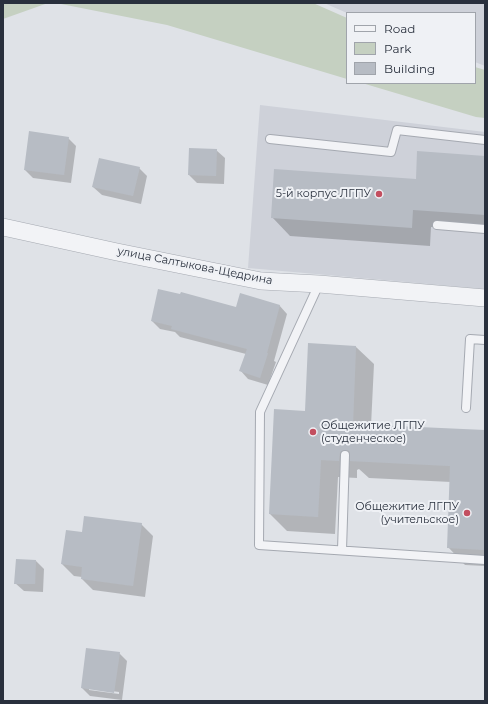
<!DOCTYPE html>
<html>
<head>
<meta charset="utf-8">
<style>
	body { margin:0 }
	#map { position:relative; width:488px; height:704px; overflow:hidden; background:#dfe2e7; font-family:Montserrat,sans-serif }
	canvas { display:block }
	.frame { position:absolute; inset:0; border:4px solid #29303d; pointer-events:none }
	.legend { position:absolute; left:346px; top:12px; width:130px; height:72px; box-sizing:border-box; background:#eff1f5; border:1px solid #a0a4ab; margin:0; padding:5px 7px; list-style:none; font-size:12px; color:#29303d }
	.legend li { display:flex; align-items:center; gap:8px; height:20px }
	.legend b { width:20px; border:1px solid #a0a4ab }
</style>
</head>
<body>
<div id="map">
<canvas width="488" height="704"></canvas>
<div class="frame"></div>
<ul class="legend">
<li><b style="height:5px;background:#f2f3f6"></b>Road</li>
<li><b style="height:11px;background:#c5d0c1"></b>Park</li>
<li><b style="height:11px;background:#b7bcc4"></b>Building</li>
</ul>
</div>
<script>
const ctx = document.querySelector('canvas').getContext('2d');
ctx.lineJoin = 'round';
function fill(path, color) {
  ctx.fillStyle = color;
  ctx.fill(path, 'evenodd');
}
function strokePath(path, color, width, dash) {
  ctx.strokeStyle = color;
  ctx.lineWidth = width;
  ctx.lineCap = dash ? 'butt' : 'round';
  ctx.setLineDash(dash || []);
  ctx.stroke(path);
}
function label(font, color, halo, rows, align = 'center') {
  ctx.font = font + ' Montserrat,sans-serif';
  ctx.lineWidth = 4;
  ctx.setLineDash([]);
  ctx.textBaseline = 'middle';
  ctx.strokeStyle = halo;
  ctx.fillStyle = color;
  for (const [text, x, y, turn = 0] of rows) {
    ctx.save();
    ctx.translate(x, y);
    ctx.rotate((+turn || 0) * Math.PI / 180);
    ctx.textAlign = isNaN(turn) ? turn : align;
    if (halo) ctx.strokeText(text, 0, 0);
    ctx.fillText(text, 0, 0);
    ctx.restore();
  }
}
fill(new Path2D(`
	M324 3H485V66L475 62V13H347Z
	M260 105 485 132V289L248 268Z`), '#ced1d9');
fill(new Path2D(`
	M3 3H48L3 19Z
	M56 3H313L347 18V79L167 25Z
	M475 67 485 70V118L476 117 362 83H475Z`), '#c5d0c1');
fill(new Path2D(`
	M68 138 76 146 71 183 33 178 25 170Z
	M216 150 225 158 224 184 197 183 189 175Z
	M485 157V231L431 227 430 246 290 236 272 217 416 180Z
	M139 168 147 176 141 204 102 195 93 187Z
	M279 305 287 314 274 361 276 362 268 385 248 379 240 370 246 354 180 337 175 332 160 329 152 321 237 308Z
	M309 344 356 347 374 364 371 426 485 431V566L465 565 448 547 451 482 369 478 359 469 357 470V478L338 477 335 534 287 531 270 514 306 412Z
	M141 524 153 536 145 597 93 590 82 579V577L74 576 62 564Z
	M36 561 44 569 43 592 24 591 15 583Z
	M119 653 127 661 122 700 90 696 82 688ZM89 688 119 692V694L89 690Z`), '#0003');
fill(new Path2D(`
	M29 131 69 137 64 175 24 170Z
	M189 148 217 149 216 176 188 175Z
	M417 151 485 156V215L413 210 412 228 271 218 274 169 416 179Z
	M99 158 140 167 133 196 92 187Z
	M158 289 180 294 181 292 236 307 240 293 280 305 267 353H268L260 378 239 371 247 349 171 329 172 326 151 321Z
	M308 343 356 346 353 424 485 430V550L447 548 450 466 350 461V452L348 450H343L340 452 339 461 321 460 318 517 269 514 274 409 305 411Z
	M84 516 142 523 133 586 81 579 82 567 61 564 66 530 82 532Z
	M16 559 36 560 35 584H14Z
	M86 648 120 652 114 693 81 688Z`), '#b7bcc4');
const lane = new Path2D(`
	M270 139 391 152 397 130 485 140
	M437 225 485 229
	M319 284 260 412 259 545 485 560
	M466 408 470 339 485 340
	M342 550 345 455`);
const street = new Path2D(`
	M3 227 117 252 261 281 319 284 485 298`);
strokePath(lane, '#a5a9b1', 10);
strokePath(street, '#a5a9b1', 18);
strokePath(lane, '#f2f3f6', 8);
strokePath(street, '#f2f3f6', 17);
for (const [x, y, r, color] of [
	[379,194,4,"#c34e5f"],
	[313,432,4,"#c34e5f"],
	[467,513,4,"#c34e5f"]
]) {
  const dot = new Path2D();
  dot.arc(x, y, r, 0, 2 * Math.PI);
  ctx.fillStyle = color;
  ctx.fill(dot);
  strokePath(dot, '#eff1f5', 1.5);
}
label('11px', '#29303d', '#eff1f5', [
	["5-й корпус ЛГПУ",371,194],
	["Общежитие ЛГПУ",321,426,"left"],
	["(студенческое)",321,439,"left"],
	["Общежитие ЛГПУ",459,507],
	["(учительское)",459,520]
], 'right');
label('11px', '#29303d', '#eff1f5', [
	["улица Салтыкова-Щедрина",195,266,11]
]);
</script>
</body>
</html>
